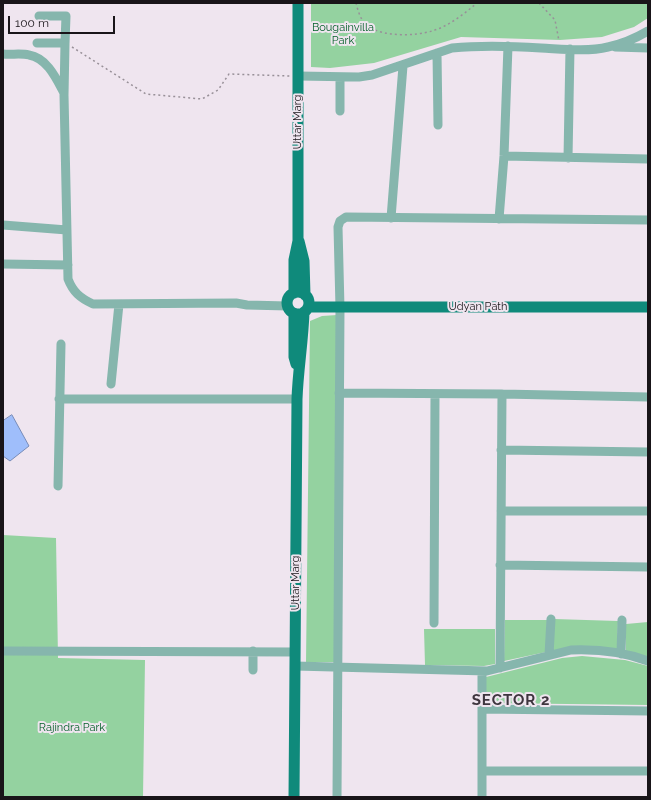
<!DOCTYPE html>
<html>
<head>
<meta charset="utf-8">
<style>
	body { margin:0 }
	#map { position:relative; width:651px; height:800px; overflow:hidden; background:#efe5ef; font-family:Raleway,sans-serif }
	canvas { display:block }
	.frame { position:absolute; inset:0; border:4px solid #191519; pointer-events:none }
	.scale { position:absolute; left:8px; top:16px; width:107px; height:18px; box-sizing:border-box; border:2px solid #191519; border-top:0; padding-left:5px; font-size:12px; line-height:14px; white-space:nowrap; color:#191519; -webkit-text-stroke:3px #efe5ef; paint-order:stroke }
</style>
</head>
<body>
<div id="map">
<canvas width="651" height="800"></canvas>
<div class="frame"></div>
<div class="scale">100 m</div>
</div>
<script>
const ctx = document.querySelector('canvas').getContext('2d');
ctx.lineJoin = 'round';
function fill(path, color) {
  ctx.fillStyle = color;
  ctx.fill(path, 'evenodd');
}
function strokePath(path, color, width, dash) {
  ctx.strokeStyle = color;
  ctx.lineWidth = width;
  ctx.lineCap = dash ? 'butt' : 'round';
  ctx.setLineDash(dash || []);
  ctx.stroke(path);
}
function label(font, color, halo, rows, align = 'center') {
  ctx.font = font + ' Raleway,sans-serif';
  ctx.lineWidth = 4;
  ctx.setLineDash([]);
  ctx.textBaseline = 'middle';
  ctx.strokeStyle = halo;
  ctx.fillStyle = color;
  for (const [text, x, y, turn = 0] of rows) {
    ctx.save();
    ctx.translate(x, y);
    ctx.rotate((+turn || 0) * Math.PI / 180);
    ctx.textAlign = isNaN(turn) ? turn : align;
    if (halo) ctx.strokeText(text, 0, 0);
    ctx.fillText(text, 0, 0);
    ctx.restore();
  }
}
fill(new Path2D(`
	M311 3H648V18L634 27 602 37 560 40 461 37 374 63 330 68 311 67Z
	M337 315 335 662H306L310 321 322 316Z
	M3 535 56 538 58 658 145 660 143 797H3Z
	M554 619 618 621 617 650 552 651Z
	M505 620H547L546 652 504 661Z
	M648 622V657L626 652V624Z
	M424 629H495V664L484 666 425 665Z
	M582 656 625 660 648 666V705L486 703V677L562 658Z`), '#94d2a0');
const water = new Path2D(`
	M12 415 29 446 10 461 3 456V421Z`);
fill(water, '#9fbefb');
strokePath(water, '#778bb7', 1);
strokePath(new Path2D(`
	M356 3C358 11 361 22 369 27 385 37 415 36 432 31 449 26 464 14 477 3
	M539 3 555 20 559 41
	M72 47 146 94 202 99 218 90 229 74 290 76`), '#989098', 1.5, [2, 3]);
strokePath(new Path2D(`
	M39 16H66L65 43
	M37 43H65L64 95 68 279C73 292 80 298 93 304L236 303 247 305 288 306
	M615 47 648 48
	M437 53 438 125
	M3 54C11 55 21 53 29 55 47 58 56 78 64 93
	M298 76 359 77 372 75 452 48C482 45 511 46 541 48 562 49 587 52 608 47 622 44 636 38 648 31
	M340 111V77
	M504 156 648 159
	M568 158 570 49
	M391 218 403 66
	M499 219 504 156 508 46
	M3 225 67 230
	M3 264 68 265
	M111 384 119 304
	M339 393 502 394 648 397
	M59 399H297
	M501 450 648 452
	M58 486 61 344
	M501 511H648
	M500 565 648 567
	M434 623 435 394
	M3 651 295 652
	M621 654 622 620
	M549 655 551 619
	M295 666 487 671 571 650C596 649 624 652 648 661
	M500 668 502 394
	M253 670V651
	M482 709 648 711
	M482 771H648
	M337 797 340 308 338 227 340 221 346 217 648 220
	M482 797V671`), '#86b6ad', 9);
strokePath(new Path2D(`
	M299 241 304 261 305 295
	M287 303a11 11 0 1 1 22 0a11 11 0 1 1-22 0Z
	M294 293V260L298 241V3
	M309 307H648
	M294 313V357L296 364
	M294 797 297 399C298 370 303 342 304 312`), '#0f8a7b', 11);
label('11px', '#005e27', '#efe5ef', [
	["Bougainvilla",343,28],
	["Park",343,41],
	["Rajindra Park",72,728]
]);
label('11px', '#191519', '#efe5ef', [
	["Uttar Marg",298,122,-90],
	["Udyan Path",478,307],
	["Uttar Marg",296,583,-90]
]);
ctx.letterSpacing = '1px';
label('bold 15px', '#3e353e', '#efe5ef', [
	["SECTOR 2",511,700]
]);
ctx.letterSpacing = '0px';
</script>
</body>
</html>
